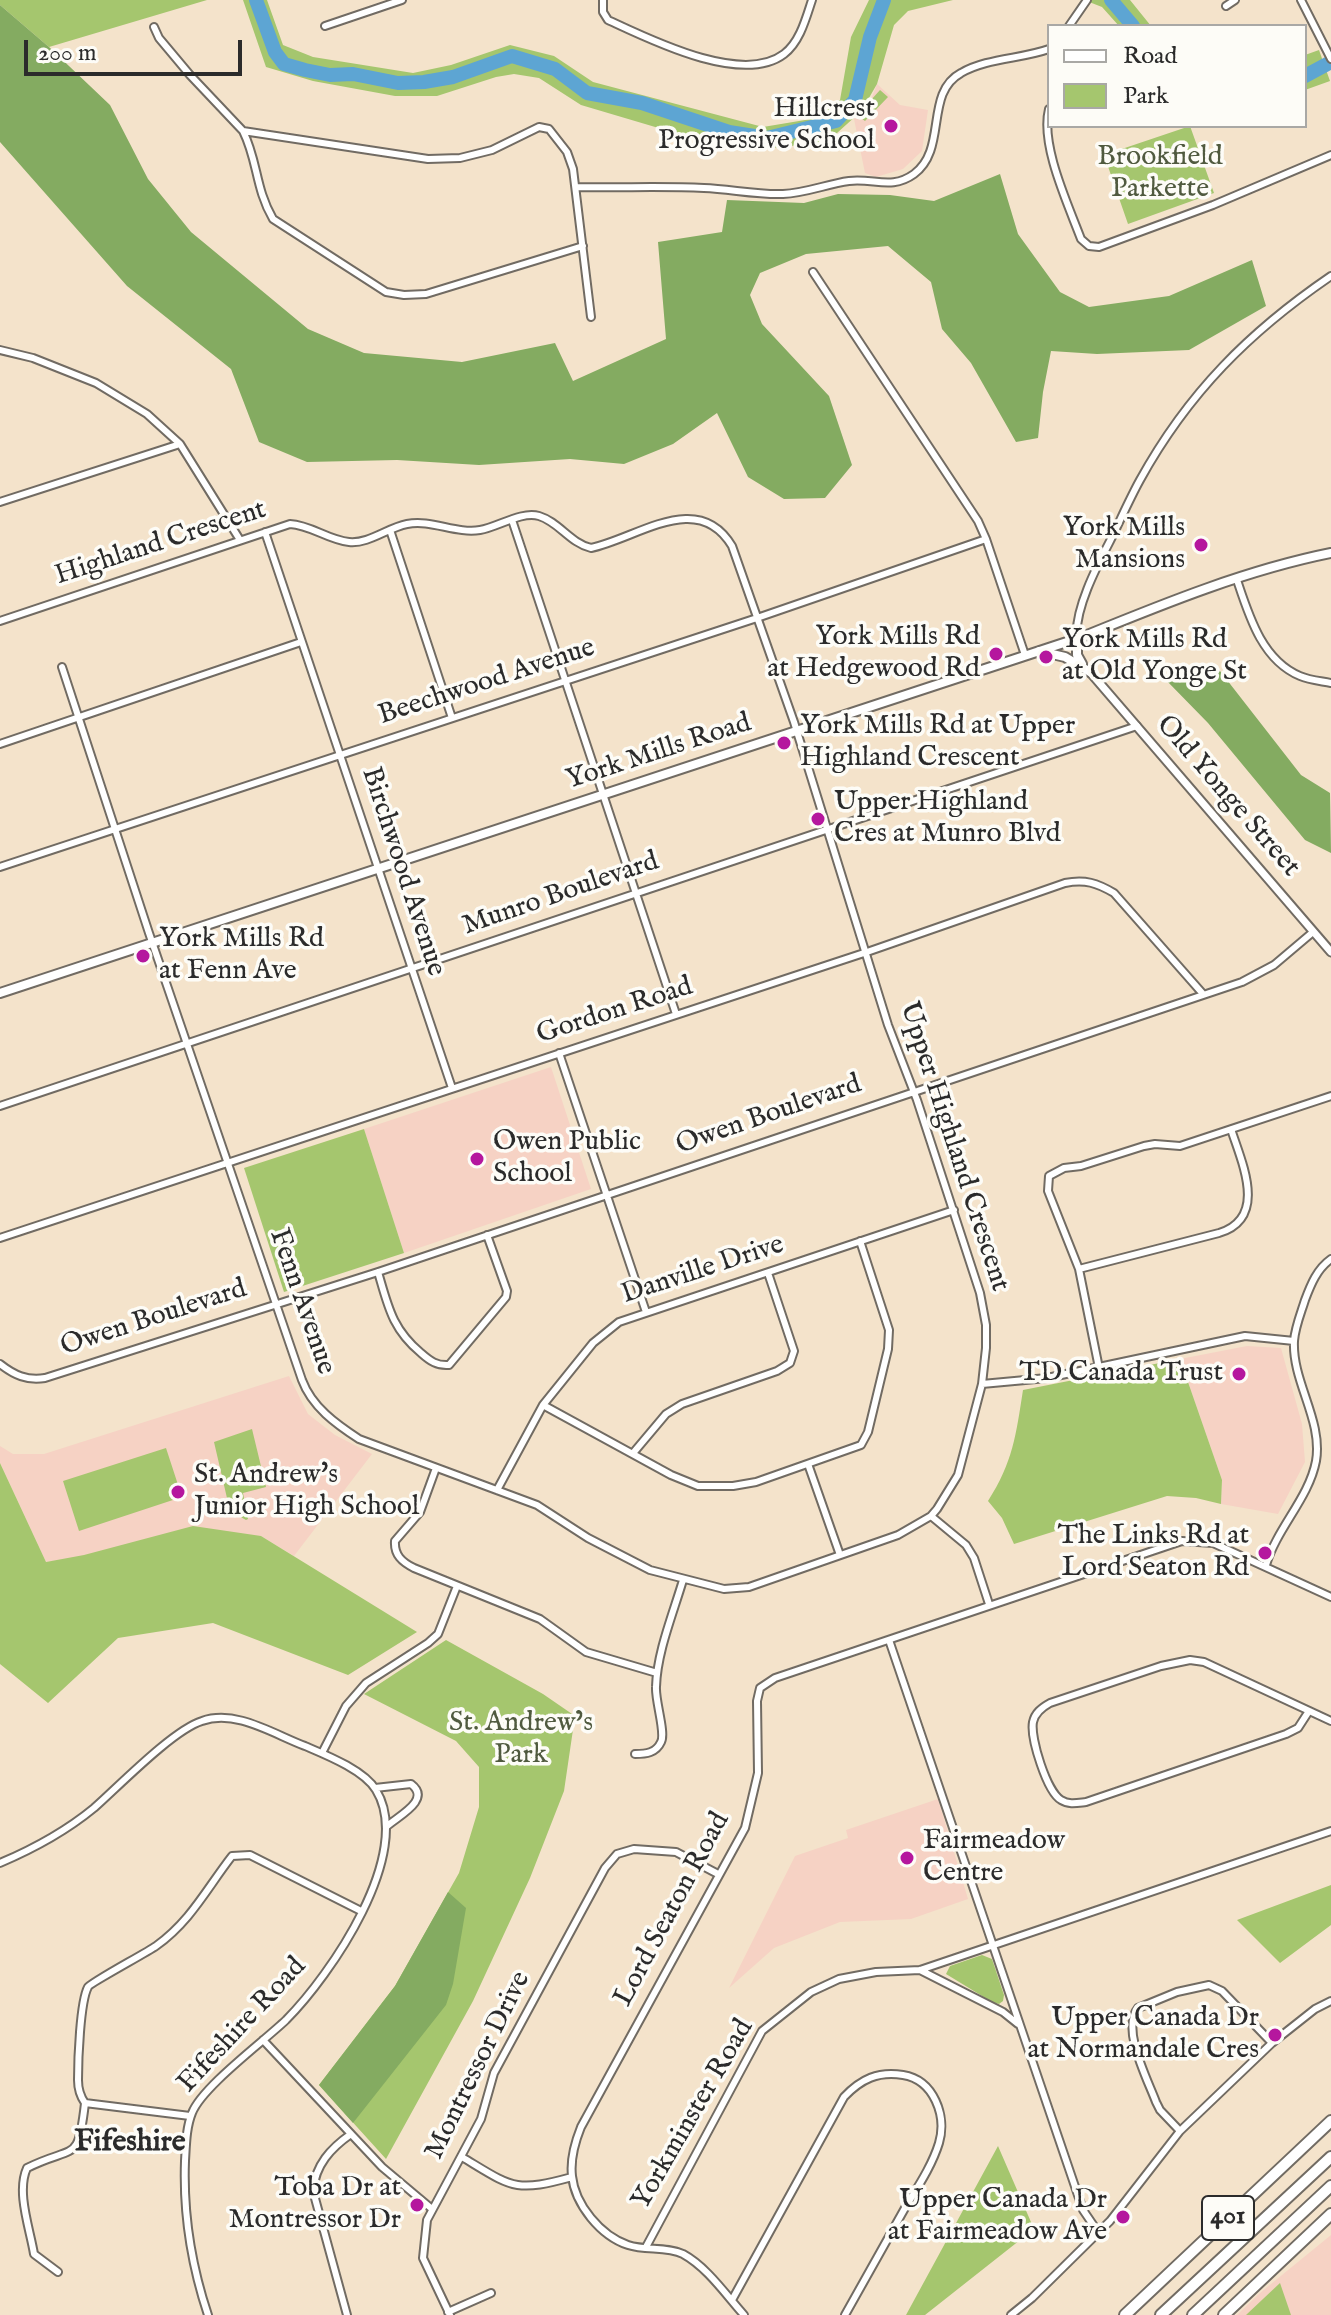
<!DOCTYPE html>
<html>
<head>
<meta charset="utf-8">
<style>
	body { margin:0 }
	#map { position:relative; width:1331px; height:2315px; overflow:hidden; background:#f4e3cb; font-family:"IM FELL English",serif }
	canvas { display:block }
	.legend { position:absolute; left:1047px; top:24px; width:260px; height:104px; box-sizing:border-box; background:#fdfcf7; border:2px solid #a9a8a5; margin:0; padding:10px 14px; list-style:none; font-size:24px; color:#2b2b2b }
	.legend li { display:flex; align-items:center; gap:16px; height:40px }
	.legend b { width:40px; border:2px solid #a9a8a5 }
	.scale { position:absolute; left:24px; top:40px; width:218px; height:36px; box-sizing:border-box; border:4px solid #2b2b2b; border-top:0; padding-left:10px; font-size:24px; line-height:28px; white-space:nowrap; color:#2b2b2b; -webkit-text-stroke:6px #fdfcf7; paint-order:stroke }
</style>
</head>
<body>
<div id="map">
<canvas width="1331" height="2315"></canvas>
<ul class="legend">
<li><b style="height:10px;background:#fff"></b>Road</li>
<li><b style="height:22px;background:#a5c66e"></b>Park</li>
</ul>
<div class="scale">200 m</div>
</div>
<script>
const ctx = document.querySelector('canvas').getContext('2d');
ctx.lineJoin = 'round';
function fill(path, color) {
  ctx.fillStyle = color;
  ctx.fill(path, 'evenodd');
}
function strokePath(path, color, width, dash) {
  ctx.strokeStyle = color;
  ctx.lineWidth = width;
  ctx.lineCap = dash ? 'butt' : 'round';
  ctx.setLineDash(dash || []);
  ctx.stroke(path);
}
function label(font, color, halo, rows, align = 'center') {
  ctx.font = font + ' "IM FELL English",serif';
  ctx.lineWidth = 7;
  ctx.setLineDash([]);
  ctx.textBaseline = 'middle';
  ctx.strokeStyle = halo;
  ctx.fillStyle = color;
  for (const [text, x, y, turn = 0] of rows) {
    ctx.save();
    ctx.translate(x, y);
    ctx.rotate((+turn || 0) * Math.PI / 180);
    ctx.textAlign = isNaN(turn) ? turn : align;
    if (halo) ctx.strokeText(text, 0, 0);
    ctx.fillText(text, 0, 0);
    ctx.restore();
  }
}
fill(new Path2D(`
	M877 84 900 105 928 110 922 151 903 169 876 177 865 173 854 119 872 97Z
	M551 1067 591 1189 404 1253 364 1129Z
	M1247 1346 1281 1348 1302 1424 1305 1462 1278 1514 1221 1504 1222 1480 1180 1359Z
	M289 1376 308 1414 335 1435 372 1454 294 1556 261 1536 46 1562 0 1463V1446L13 1454H44Z
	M938 1799 968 1899 911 1919 840 1922 774 1948 729 1988 795 1856 848 1838 846 1830Z
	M1331 2235V2315H1237L1260 2293Z`), '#f6d2c4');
fill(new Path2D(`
	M0 0H207L49 47 0 5Z
	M243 0H267L283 45 313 57 413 73 451 65 510 45 554 56 593 82 763 127 811 119 840 100 851 37 869 0H953L908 11 894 25 877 84 862 110 880 90 888 97 865 121 857 115 827 142 754 150 699 140 581 105 539 78 514 74 496 77 437 96H395L313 81 266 67Z
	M1084 0H1130L1151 26H1119L1102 7Z
	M1319 50 1330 81 1305 90V55Z
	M1190 126 1214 193 1128 224 1104 155Z
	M364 1129 404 1253 284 1292 244 1168Z
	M1180 1359 1222 1480 1221 1504 1196 1498 1167 1496 1014 1544 1002 1518 988 1501C1013 1462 1016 1435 1023 1390Z
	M252 1429 266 1487 243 1493 248 1519 246 1520 230 1511 214 1442Z
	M166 1448 182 1497 79 1531 63 1481Z
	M0 1463 46 1562 84 1555 193 1526 261 1536 417 1632 348 1675 213 1623 118 1638 48 1703 0 1664Z
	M446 1640 543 1694 575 1716 564 1791 530 1878 473 2001 386 2159 319 2085 395 1986 459 1873 479 1807V1767L456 1741 364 1694Z
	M1331 1885V1925L1280 1963 1237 1920Z
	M982 1955 992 1959 1004 1995 1003 2001 999 2004 992 2002 946 1974 950 1966Z
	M998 2146 1034 2229 925 2315H906Z
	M1280 2283 1291 2315H1246Z`), '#a5c66e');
fill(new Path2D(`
	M0 5 49 47 110 105 148 179 191 232 308 329 364 353 462 362 555 343 573 381 666 339 658 242 722 232 727 200 804 203 838 194 890 195 934 201 1000 174 1018 234 1060 292 1089 307 1169 296 1252 260 1266 306 1189 350 1097 354 1051 351 1043 392 1038 438 1016 442 971 363 942 329 931 282 888 246 806 254 760 273 750 295 762 324 829 396 852 465 825 498 784 499 748 477 717 413 673 444 624 464 570 459 479 465 397 460 307 462 259 442 231 369 127 286 0 142Z
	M1220 671 1301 775 1330 793 1331 853 1305 840 1208 723 1165 679Z
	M448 1892 466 1908 453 1984 446 2005 353 2123 319 2085 395 1986Z`), '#84ab61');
strokePath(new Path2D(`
	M256 0 275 52 284 64 305 70 330 75 353 74 398 83 424 82 453 77 512 56 555 69 587 93 642 103 729 132 767 138 836 121 855 100 870 37 884 0
	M1111 0 1133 26
	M1305 76 1331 62`), '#5da5d3', 14);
const minor = new Path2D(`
	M603 0V12L608 20C649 39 742 86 784 54 800 42 806 18 812 0
	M1301 0 1331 59
	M1226 6 1235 0
	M325 26 402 0
	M1069 26 1087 0
	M154 27 159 38 190 75 243 131 428 159 460 158 492 150 539 127 549 129 567 152 573 169 591 317
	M1049 109C1040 145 1068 204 1081 239L1089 246 1099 247 1213 205 1331 155
	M243 131C258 161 255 188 273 219L386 292 404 295 426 294 583 246
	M576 187C619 188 662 186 704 188 730 189 757 195 783 194 806 193 827 184 849 181 874 178 892 190 914 174 948 149 924 93 961 73 987 58 1021 59 1049 49
	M813 272 978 521 986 539 1025 655
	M0 350 33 358 96 383 147 414 180 444 240 540
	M0 502 180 444
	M512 520 676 1014
	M390 530 452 718
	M265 532 452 1088
	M1237 580C1249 616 1262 660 1300 676 1309 680 1321 681 1331 683
	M0 621 290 524C311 525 328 540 349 542 369 544 387 528 407 524 431 519 456 534 480 530 498 527 521 511 539 516 559 522 570 543 591 548 638 538 698 489 732 546L794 722 888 1025 917 1100 980 1293 986 1325V1348L982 1384 958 1475 937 1509 931 1516 898 1535 749 1587 724 1589 650 1570 588 1538 537 1505 359 1439C336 1424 312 1407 302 1380L149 933 62 667
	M1077 638C1074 610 1097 566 1110 541 1120 521 1129 500 1140 480 1188 393 1249 332 1331 276
	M0 744 301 642
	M0 867 757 618 986 539
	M559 1053 646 1312
	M0 1106 1137 726
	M0 1238 867 952 1065 883C1085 879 1097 883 1114 893L1203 994
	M1079 1269 1219 1233C1269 1218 1241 1161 1231 1129
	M378 1272C388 1306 392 1329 421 1353 430 1361 437 1366 449 1365L506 1297 507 1291 487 1235
	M0 1364C14 1375 27 1381 45 1378L378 1272 1242 982 1274 965 1313 932
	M1099 1368 1079 1269 1048 1191 1049 1176 1064 1168 1081 1166 1144 1146 1155 1144 1180 1146 1331 1096
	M982 1384 1047 1378 1245 1336 1294 1341
	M543 1405 671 1475 698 1486H733L756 1482 861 1445 868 1432 888 1349 889 1330 860 1241
	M634 1452 666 1414 682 1404 777 1371 790 1363 794 1351 768 1273
	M808 1464 840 1555
	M436 1468 420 1512 395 1541C394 1555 402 1562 414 1568L540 1619 586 1652 657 1673
	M497 1490 543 1405 593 1343 619 1322 954 1210
	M931 1516 966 1545 974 1558 989 1604
	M1266 1565C1277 1528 1309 1498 1316 1461 1323 1420 1292 1382 1294 1341 1295 1327 1301 1313 1305 1300 1311 1284 1317 1269 1331 1259
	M889 1640 1083 2210 1098 2232
	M1309 1711 1298 1728 1286 1734 1086 1802C1077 1803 1069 1805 1061 1800 1047 1792 1030 1738 1033 1722 1035 1713 1041 1708 1050 1703L1161 1666 1190 1660 1204 1662 1331 1721
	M322 1753 346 1706 366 1683 428 1643 438 1634 457 1586
	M635 1754C646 1754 656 1753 661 1742 666 1733 655 1701 656 1687 657 1652 673 1614 683 1580
	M375 1788 411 1784C432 1800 398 1816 386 1827
	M0 1863C33 1849 66 1831 94 1808 119 1786 173 1730 202 1721 236 1709 273 1734 305 1746 326 1755 364 1770 376 1790 415 1853 330 1976 286 2020 263 2042 202 2087 192 2113 186 2128 186 2145 185 2161 183 2215 191 2264 208 2315
	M920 1970 1003 2012 1018 2024
	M263 2040 382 2167 432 2209
	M190 2116 85 2103C80 2096 78 2088 78 2080 78 2061 80 2002 88 1987 90 1983 146 1953 156 1946 191 1921 207 1888 232 1856L250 1855 361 1911
	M1180 2131 1160 2110 1156 2102C1147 2078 1121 2029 1138 2008L1177 1992 1209 1985 1222 1991 1272 2043
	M462 2157C512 2187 514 2193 572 2177
	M646 2247 762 2031 811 1992 839 1979 876 1972 920 1970 1331 1831
	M58 2272 34 2254C30 2229 16 2192 27 2168 75 2144 78 2165 85 2103
	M732 2300 844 2097C861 2079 878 2071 903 2075 934 2080 947 2116 939 2143 932 2166 917 2188 905 2208 885 2244 865 2279 845 2315
	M448 2312 491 2293
	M347 2315 313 2191C315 2165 331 2148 351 2134
	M450 2315 423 2258 427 2220 481 2119 494 2073 605 1868 617 1854 634 1849 676 1852 718 1874
	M744 2315C726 2295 707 2267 683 2254 666 2246 646 2251 628 2245 601 2236 575 2205 572 2176 570 2159 575 2142 581 2127L745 1828 758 1773 757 1701 760 1688 775 1678 1182 1541 1213 1543 1331 1597
	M1011 2315 1032 2298 1110 2221 1180 2131 1272 2043 1315 2009 1331 2001`);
const tertiary = new Path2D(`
	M1090 672 1331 952`);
const secondary = new Path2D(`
	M1077 638V655L1082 664
	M1039 651 1065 657 1090 672
	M0 993 1082 637C1163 604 1246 570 1331 553`);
const motorway = new Path2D(`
	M1125 2315 1331 2121
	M1161 2315 1331 2157
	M1193 2315 1331 2186
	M1224 2315 1331 2214`);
strokePath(minor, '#716b63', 10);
strokePath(tertiary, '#716b63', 11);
strokePath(secondary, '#716b63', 12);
strokePath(motorway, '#716b63', 14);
strokePath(minor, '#fff', 6);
strokePath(tertiary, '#fff', 7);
strokePath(secondary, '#fff', 8);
strokePath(motorway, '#fff', 10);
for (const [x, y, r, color] of [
	[891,126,8,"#b5179e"],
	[1201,545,8,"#b5179e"],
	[996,654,8,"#b5179e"],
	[1046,657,8,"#b5179e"],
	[784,743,8,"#b5179e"],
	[818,819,8,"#b5179e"],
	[143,956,8,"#b5179e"],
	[477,1159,8,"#b5179e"],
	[1239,1374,8,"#b5179e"],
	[178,1492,8,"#b5179e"],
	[1265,1553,8,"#b5179e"],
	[907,1858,8,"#b5179e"],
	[1275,2035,8,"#b5179e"],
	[417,2205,8,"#b5179e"],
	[1123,2217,8,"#b5179e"]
]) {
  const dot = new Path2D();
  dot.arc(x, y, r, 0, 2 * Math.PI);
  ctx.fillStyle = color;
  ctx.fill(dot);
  strokePath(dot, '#fdfcf7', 3);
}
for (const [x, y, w] of [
	[1228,2218,52]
]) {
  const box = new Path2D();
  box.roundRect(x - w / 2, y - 22, w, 44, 6);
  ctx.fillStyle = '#fdfcf7';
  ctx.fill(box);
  strokePath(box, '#2b2b2b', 2);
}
label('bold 26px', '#2b2b2b', null, [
	["401",1228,2218]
]);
label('28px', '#2b2b2b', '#fdfcf7', [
	["Hillcrest",875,110],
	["Progressive School",875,142],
	["York Mills",1185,529],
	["Mansions",1185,561],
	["York Mills Rd",980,638],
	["at Hedgewood Rd",980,670],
	["York Mills Rd",1062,641,"left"],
	["at Old Yonge St",1062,673,"left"],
	["York Mills Rd at Upper",800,727,"left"],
	["Highland Crescent",800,759,"left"],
	["Upper Highland",834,803,"left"],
	["Cres at Munro Blvd",834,835,"left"],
	["York Mills Rd",159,940,"left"],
	["at Fenn Ave",159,972,"left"],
	["Owen Public",493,1143,"left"],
	["School",493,1175,"left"],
	["TD Canada Trust",1223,1374],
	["St. Andrew's",194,1476,"left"],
	["Junior High School",194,1508,"left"],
	["The Links Rd at",1249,1537],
	["Lord Seaton Rd",1249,1569],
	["Fairmeadow",923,1842,"left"],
	["Centre",923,1874,"left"],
	["Upper Canada Dr",1259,2019],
	["at Normandale Cres",1259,2051],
	["Toba Dr at",401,2189],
	["Montressor Dr",401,2221],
	["Upper Canada Dr",1107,2201],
	["at Fairmeadow Ave",1107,2233]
], 'right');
label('28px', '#505a3f', '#fdfcf7', [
	["Brookfield",1160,158],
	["Parkette",1160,190],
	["St. Andrew’s",521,1724],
	["Park",521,1756]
]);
label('28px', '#2b2b2b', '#fdfcf7', [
	["Highland Crescent",161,544,-18],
	["Beechwood Avenue",487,683,-18],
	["York Mills Road",659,753,-18],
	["Old Yonge Street",1227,797,49],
	["Birchwood Avenue",402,872,72],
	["Munro Boulevard",561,895,-19],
	["Gordon Road",615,1012,-18],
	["Owen Boulevard",769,1116,-19],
	["Upper Highland Crescent",953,1147,72],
	["Danville Drive",703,1271,-18],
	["Fenn Avenue",301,1302,71],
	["Owen Boulevard",154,1319,-18],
	["Lord Seaton Road",673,1910,-62],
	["Fifeshire Road",243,2026,-47],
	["Montressor Drive",479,2066,-64],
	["Yorkminster Road",694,2115,-60]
]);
label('bold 30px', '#2b2b2b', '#fdfcf7', [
	["Fifeshire",130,2144]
]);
</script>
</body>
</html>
